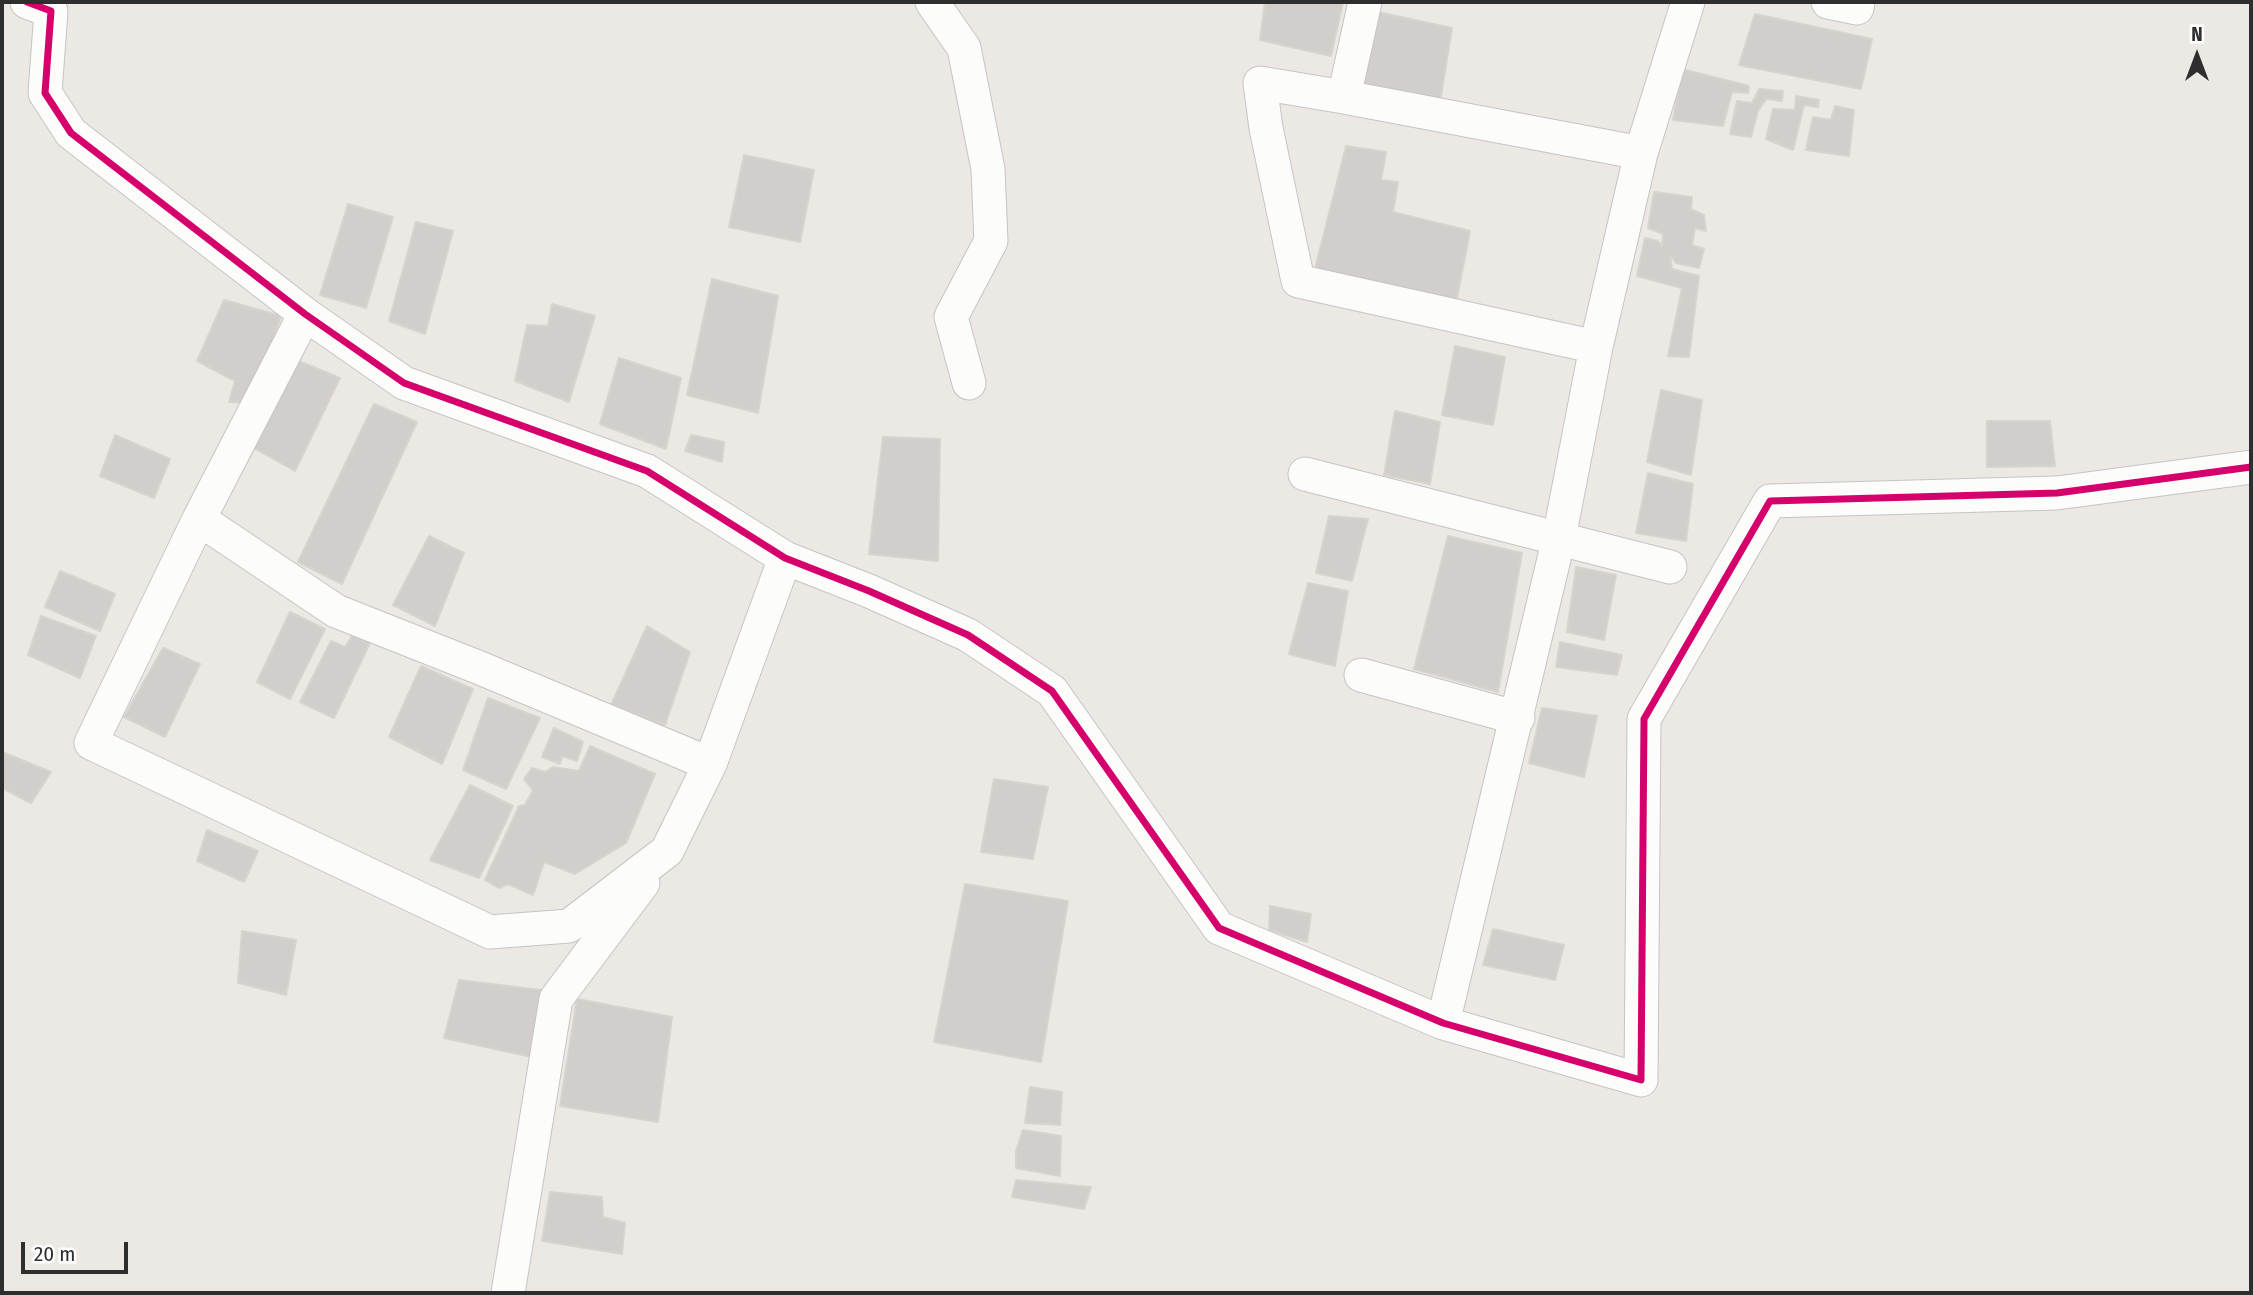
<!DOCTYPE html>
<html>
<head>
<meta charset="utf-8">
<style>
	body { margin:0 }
	#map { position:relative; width:2253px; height:1295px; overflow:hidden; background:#ece8e4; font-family:"Fira Sans Condensed",sans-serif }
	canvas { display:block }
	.frame { position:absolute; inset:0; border:4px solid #2e2e2e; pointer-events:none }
	.north { position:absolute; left:2162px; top:21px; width:70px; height:70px; -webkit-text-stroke:5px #fff; paint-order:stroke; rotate:0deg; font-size:19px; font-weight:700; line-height:28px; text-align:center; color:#2e2e2e }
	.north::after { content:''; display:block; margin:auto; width:24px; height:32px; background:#2e2e2e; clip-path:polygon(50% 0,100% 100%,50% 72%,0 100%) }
	.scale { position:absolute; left:21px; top:1242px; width:107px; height:32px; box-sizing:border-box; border:4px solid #2e2e2e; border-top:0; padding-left:9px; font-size:21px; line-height:24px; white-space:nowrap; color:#2e2e2e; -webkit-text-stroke:5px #fff; paint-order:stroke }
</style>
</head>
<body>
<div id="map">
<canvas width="2253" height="1295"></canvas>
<div class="frame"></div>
<div class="north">N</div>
<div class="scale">20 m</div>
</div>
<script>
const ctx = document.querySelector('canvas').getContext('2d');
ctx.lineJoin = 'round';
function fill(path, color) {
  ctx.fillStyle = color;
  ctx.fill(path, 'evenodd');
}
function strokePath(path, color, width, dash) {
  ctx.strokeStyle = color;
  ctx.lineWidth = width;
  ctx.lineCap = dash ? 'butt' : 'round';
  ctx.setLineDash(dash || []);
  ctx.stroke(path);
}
const building = new Path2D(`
	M1265 2H1343L1331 56 1260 40Z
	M1378 12 1452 28 1440 102 1363 83Z
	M1755 14 1872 39 1861 89 1739 65Z
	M1682 69 1749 86 1748 93 1732 92 1723 126 1673 120Z
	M1759 89 1783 91 1782 101 1766 99 1758 111 1751 137 1730 134 1737 101 1752 103Z
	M1796 96 1819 100 1818 107 1804 105 1793 150 1766 139 1773 109 1795 110Z
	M1835 106 1854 110 1849 156 1806 150 1813 117 1831 120Z
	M1346 146 1386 152 1381 180 1398 182 1393 212 1470 231 1456 303 1315 269Z
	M744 155 814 170 800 242 729 227Z
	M1654 192 1692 197 1691 209 1704 215 1706 231 1695 228 1692 245 1704 249 1699 268 1676 263 1670 255 1672 269 1699 276 1689 357 1668 356 1682 288 1637 276 1645 238 1658 241 1662 246 1663 234 1648 228Z
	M348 204 393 217 366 308 320 295Z
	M416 222 453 231 425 334 389 321Z
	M712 279 778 296 758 413 687 395Z
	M224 300 281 316 252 403 229 402 235 381 197 361Z
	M552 304 595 316 569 402 515 381 527 325 548 326Z
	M1455 346 1505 357 1493 425 1442 415Z
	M619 358 681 378 666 449 600 424Z
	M294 359 340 378 295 471 252 447Z
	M1661 390 1702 400 1691 475 1647 462Z
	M374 404 417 422 342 584 298 562Z
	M1395 411 1440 422 1430 484 1384 475Z
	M1987 421H2050L2055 466 1987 467Z
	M115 435 170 459 154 498 100 476Z
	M691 435 724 442 722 462 685 451Z
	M883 437 940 439 938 561 869 554Z
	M1648 473 1693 484 1686 541 1636 533Z
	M1329 516 1368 519 1352 581 1316 573Z
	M429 536 464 553 435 626 393 605Z
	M1448 536 1522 553 1498 692 1414 669Z
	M1576 567 1616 575 1604 640 1567 632Z
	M60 571 115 594 100 631 45 607Z
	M1308 583 1348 591 1335 666 1289 654Z
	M290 612 325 629 290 699 257 682Z
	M41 616 96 636 80 678 28 655Z
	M647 626 690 652 665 725 611 705Z
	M352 636 370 643 334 718 300 702 331 641 345 647Z
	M1560 642 1622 655 1617 675 1556 667Z
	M163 648 200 664 165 737 124 717Z
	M421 666 473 689 442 764 389 737Z
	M488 698 540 718 506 789 463 770Z
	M1542 708 1597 716 1584 777 1529 763Z
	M554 728 583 742 577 761 562 756 560 764 542 757Z
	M590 746 655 774 626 843 575 874 544 862 533 895 508 884 499 888 485 880 519 806 525 805 533 790 524 779 532 768 545 772 553 767 579 771Z
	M2 752 51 772 31 803 2 788Z
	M994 779 1048 787 1033 859 981 852Z
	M470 785 513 806 479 878 430 860Z
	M207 830 258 851 244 882 197 861Z
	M965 884 1068 901 1041 1062 934 1042Z
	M1270 906 1311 914 1307 942 1269 930Z
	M1493 929 1564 945 1555 980 1483 965Z
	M242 931 296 940 286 995 238 983Z
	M459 980 541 990 532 1057 444 1038Z
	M577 999 672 1017 658 1122 560 1106Z
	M1030 1087 1062 1092 1060 1125 1025 1123Z
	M1023 1130 1061 1136 1060 1176 1016 1168V1151Z
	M1016 1180 1091 1187 1084 1209 1012 1197Z
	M550 1192 602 1197 603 1217 625 1223 622 1254 542 1241Z`);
fill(building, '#d1cecb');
strokePath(building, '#d7d4d0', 2);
const street = new Path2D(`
	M27 2 51 11 45 93 71 133 305 314 404 383 647 471 785 558 869 591 968 635 1052 691 1219 928 1443 1023 1641 1080 1644 719 1770 501 2057 493 2251 467
	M932 2 964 48 988 169 991 241 951 317 969 383
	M1365 2 1344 97 1260 83 1266 128 1298 281 1596 347
	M1828 2 1857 8 1858 2
	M1344 97 1641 153
	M305 314 199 519 91 743 490 932 569 926 667 851 710 764 785 558
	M1305 474 1670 567
	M199 519 336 611 480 668 710 764
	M1361 675 1518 718
	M1443 1023 1559 538 1596 347 1641 153 1688 2
	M508 1293 556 999 643 883`);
strokePath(street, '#c5c4c5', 35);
strokePath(street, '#fcfcfb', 33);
strokePath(new Path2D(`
	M27 2 51 11 45 93 71 133 305 314 404 383 647 471 785 558 869 591 968 635 1052 691 1219 928 1443 1023 1641 1080 1644 719 1770 501 2057 493 2251 467`), '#d6006c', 7);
</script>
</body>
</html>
